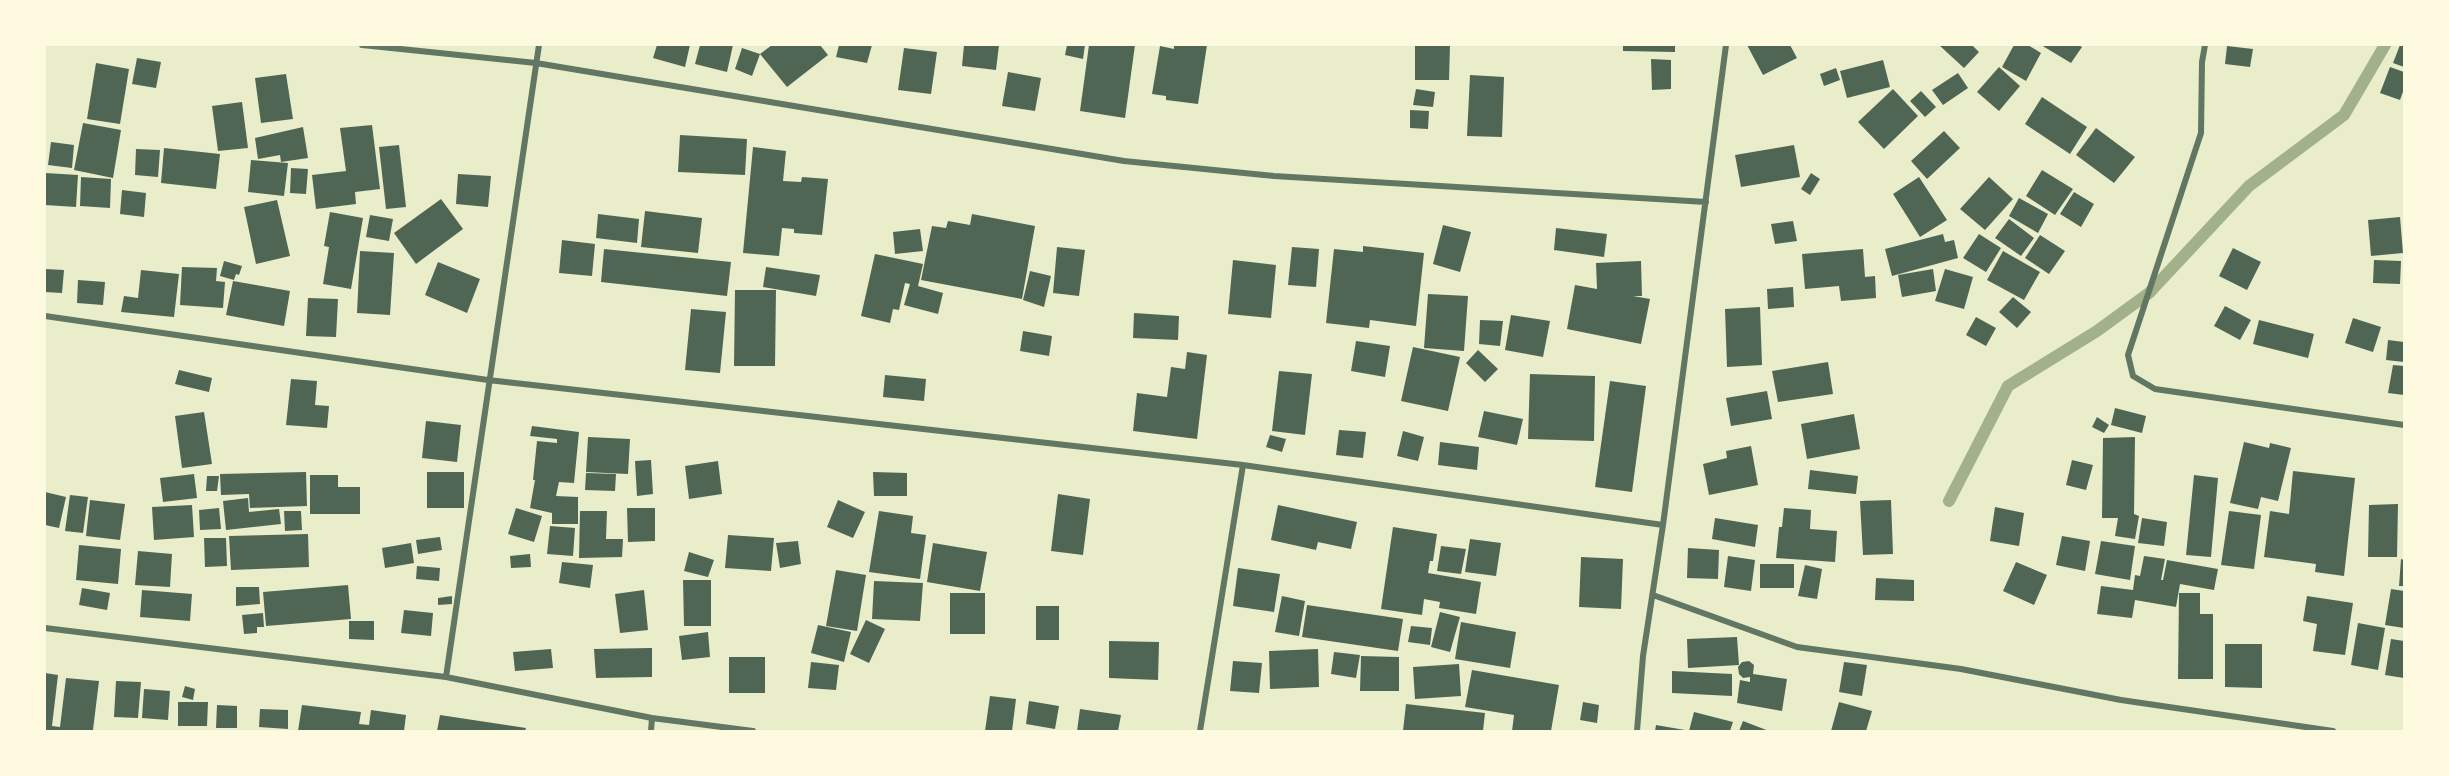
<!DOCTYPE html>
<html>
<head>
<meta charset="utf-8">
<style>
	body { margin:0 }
	#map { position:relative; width:2449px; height:776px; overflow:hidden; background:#e9edc9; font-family:"Exo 2",sans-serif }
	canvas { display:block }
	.frame { position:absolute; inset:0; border:46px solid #fefae0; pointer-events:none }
</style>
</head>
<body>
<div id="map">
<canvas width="2449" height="776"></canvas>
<div class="frame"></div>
</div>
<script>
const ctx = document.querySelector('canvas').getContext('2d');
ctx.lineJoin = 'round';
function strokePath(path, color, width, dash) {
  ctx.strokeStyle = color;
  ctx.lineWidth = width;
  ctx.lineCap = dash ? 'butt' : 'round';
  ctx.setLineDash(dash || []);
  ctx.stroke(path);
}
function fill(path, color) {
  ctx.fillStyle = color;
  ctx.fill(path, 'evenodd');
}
strokePath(new Path2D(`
	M1949 501 2008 386 2097 331 2149 293 2249 186 2344 115 2385 45`), '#a3b18a', 12);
fill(new Path2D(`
	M657 45H690L685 67 653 58Z
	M700 45H733L727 72 695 64Z
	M772 45H820L828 55 787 87 760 54Z
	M839 45H872L867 63 836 57Z
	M964 45H999L996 70 962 66Z
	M1067 45H1085L1083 59 1065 55Z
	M1089 45H1135L1125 118 1080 111Z
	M1174 45H1207L1198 104 1166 100V96L1152 94 1160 46 1174 49Z
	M1415 45H1450L1449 80H1415Z
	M1623 45H1675V52L1623 51Z
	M1747 45H1790L1797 58 1763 75Z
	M1939 45H1972L1979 52 1964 68Z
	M2014 45H2028L2041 53 2026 81 2002 67Z
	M2041 45H2079L2082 47 2071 63Z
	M2400 45H2404V67L2393 63Z
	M2227 46 2253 49 2250 67 2225 64Z
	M742 48 760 54 752 76 735 69Z
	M904 48 937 52 931 94 898 90Z
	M137 58 161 62 156 88 132 84Z
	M1651 59 1671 60V89L1652 90Z
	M1883 60 1890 87 1847 98 1840 71Z
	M96 63 129 69 120 124 87 119Z
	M1999 67 2020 86 1999 111 1977 92Z
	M2390 67 2404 72V89L2400 100 2380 93Z
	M1836 68 1840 80 1824 86 1820 74Z
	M1008 72 1041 78 1035 111 1002 106Z
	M1958 73 1968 88 1943 105 1932 90Z
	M286 74 293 119 261 123 255 78Z
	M1470 75 1504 77 1502 137 1467 136Z
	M1416 89 1435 92 1433 107 1413 105Z
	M1893 89 1918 116 1884 149 1858 122Z
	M1921 91 1936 107 1925 117 1910 101Z
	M2042 97 2087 127 2070 154 2025 124Z
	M242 102 248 148 218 151 212 106Z
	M1410 110 1429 111 1428 129 1410 128Z
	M83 123 121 130 113 178 74 170Z
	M372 125 380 189 355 192 356 204 316 209 312 175 346 171 340 128Z
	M303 127 308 158 281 162 280 155 258 159 255 138Z
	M2096 128 2135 157 2114 183 2076 155Z
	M1944 131 1960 148 1927 179 1911 161Z
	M680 135 747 139 745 175 678 172Z
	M51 142 74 145 72 168 48 165Z
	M399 145 406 207 386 209 379 147Z
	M1794 145 1800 177 1741 187 1735 155Z
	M753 147 786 151 783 181 801 182 802 177 828 179 822 235 794 233V229L782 228 779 256 743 253Z
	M164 148 220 154 216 189 161 183Z
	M136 149 160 150 158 177 135 175Z
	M251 160 288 163 284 196 248 192Z
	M291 168 308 169 306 194 290 193Z
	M2042 170 2073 189 2055 215 2026 196Z
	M45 173 78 175 76 207 45 205Z
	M1811 173 1820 179 1810 195 1801 189Z
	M458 174 491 176 488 207 456 204Z
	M81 177 111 179 110 208 80 206Z
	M1919 177 1947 220 1920 237 1893 194Z
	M1989 177 2013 199 1985 230 1960 209Z
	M122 190 146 193 144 217 120 214Z
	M2074 192 2094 204 2081 227 2060 214Z
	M2019 198 2048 214 2038 233 2009 216Z
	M441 199 463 229 416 264 394 233Z
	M277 200 290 256 256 264 244 207Z
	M645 211 702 218 698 253 641 247Z
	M330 212 363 218 351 289 323 284 329 247 324 246Z
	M598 214 639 219 637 243 596 238Z
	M972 214 1035 226 1022 299 921 280 932 226 946 228 948 221 970 225Z
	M370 215 393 219 389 241 366 237Z
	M2400 217 2403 253 2371 256 2368 220Z
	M2009 219 2034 238 2021 256 1995 238Z
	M1793 221 1797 241 1775 244 1771 224Z
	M1443 225 1471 232 1460 272 1433 264Z
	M1556 228 1607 234 1604 257 1554 250Z
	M920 229 923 251 895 254 893 232Z
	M1943 234 1945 242 1954 240 1958 258 1892 276 1885 249Z
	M1979 234 2001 248 1986 272 1963 258Z
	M2040 235 2065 251 2049 274 2025 258Z
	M562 240 595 244 592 276 559 273Z
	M1363 246 1424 253 1416 326 1370 320 1369 328 1326 323 1334 249 1363 252Z
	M1057 247 1085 250 1079 296 1053 293Z
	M1292 247 1319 249 1316 287 1288 285Z
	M2233 248 2261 262 2247 290 2219 276Z
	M604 249 731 262 727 296 601 282Z
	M1863 249 1865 277 1875 276 1876 298 1841 301 1839 286 1805 289 1802 254Z
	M360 251 394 253 390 315 357 313Z
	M2003 251 2040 272 2024 300 1987 280Z
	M875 254 923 264 918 286 943 293 938 314 904 305 910 284 905 283 899 310 893 309 890 323 861 316Z
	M1233 260 1276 265 1271 318 1228 314Z
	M2374 260 2401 261 2400 284 2373 283Z
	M224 261 242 266 239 275 236 274 234 280 220 276Z
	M1641 261 1642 296H1633L1650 299 1641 344 1567 329 1575 285 1597 289 1596 263Z
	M438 262 480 279 467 313 425 295Z
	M182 267 217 268 216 281 225 282 223 308 180 305Z
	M766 267 820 275 816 296 763 287Z
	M45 269 64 270 62 293 45 292Z
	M1933 269 1936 291 1902 297 1898 275Z
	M1945 269 1973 277 1964 309 1935 301Z
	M141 270 179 274 174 317 121 312 124 296 138 298Z
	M1030 271 1051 276 1044 307 1023 300Z
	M78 280 105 282 103 305 77 303Z
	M233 281 290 291 284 326 226 315Z
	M1793 287 1794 307 1768 309 1767 289Z
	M735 290H776L775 366H734Z
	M1428 294 1468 296 1464 351 1424 348Z
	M2013 297 2031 312 2017 328 1999 312Z
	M308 298 338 299 336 337 306 336Z
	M2225 306 2251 320 2240 340 2214 326Z
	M1760 307 1762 365 1727 367 1725 309Z
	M691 309 726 312 720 373 685 370Z
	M1134 313 1179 316 1178 340 1133 338Z
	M1511 315 1550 321 1543 357 1505 350Z
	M1976 317 1996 328 1986 346 1966 335Z
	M2353 318 2381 327 2373 352 2345 343Z
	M1480 320 1503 321 1500 346 1479 344Z
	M2259 320 2314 334 2308 358 2253 344Z
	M1023 331 1052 336 1049 356 1020 351Z
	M2388 340 2404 342V362L2386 360Z
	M1356 341 1390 346 1385 377 1351 371Z
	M1413 347 1460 357 1448 411 1401 401Z
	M1478 350 1498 369 1485 382 1466 363Z
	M1187 352 1207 355 1197 439 1133 431 1137 393 1167 397 1171 367 1185 369Z
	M1828 362 1833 394 1778 402 1772 371Z
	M2393 365 2404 366V395L2388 393Z
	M179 370 212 378 209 392 175 384Z
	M1279 371 1312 374 1305 435 1272 431Z
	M1530 374 1595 376 1594 441 1528 439Z
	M885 375 926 379 924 401 883 397Z
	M291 379 317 381 315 405 329 406 327 428 286 425Z
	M1610 381 1646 386 1632 492 1595 487Z
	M1767 391 1772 419 1731 426 1726 398Z
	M2115 408 2146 416 2142 433 2111 425Z
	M1484 411 1523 419 1517 445 1478 437Z
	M204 412 212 464 182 468 175 416Z
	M1854 414 1860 449 1807 459 1801 424Z
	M2097 417 2109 425 2104 433 2092 427Z
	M426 421 461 425 457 462 422 458Z
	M532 426 579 432 574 483 559 482 556 496 578 497V524H552V513L530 508 535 480H533L537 441 557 443V439L530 436Z
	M1339 430 1366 432 1363 458 1336 455Z
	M1403 431 1424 437 1418 461 1397 456Z
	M1270 435 1286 439 1282 452 1266 447Z
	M588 437 630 439 628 474 586 472Z
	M2135 437 2134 514 2139 516 2135 539 2115 536 2118 518H2102L2103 438Z
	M1440 442 1479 447 1477 470 1438 465Z
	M2244 442 2269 448 2270 443 2291 448 2278 501 2261 497 2258 509 2230 503Z
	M1751 446 1758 485 1709 495 1703 464 1727 458 1726 451Z
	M651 460 653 494 637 496 635 461Z
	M2072 460 2093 465 2086 490 2066 485Z
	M718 461 722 494 689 499 685 466Z
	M1810 470 1858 476 1856 494 1808 489Z
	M2293 471 2355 478 2344 576 2315 572 2316 564 2264 557 2270 511 2289 514Z
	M306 472 307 506 250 508 249 494 221 495 220 474Z
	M427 472H464V508H427Z
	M873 472 907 473V496H874Z
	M586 473 616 474 615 491 585 490Z
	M194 474 197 498 163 502 160 478Z
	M310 475H338V487H360V514H310Z
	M2194 475 2218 478 2211 557 2186 555Z
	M207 476H219L217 491H206Z
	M45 492 66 497 59 528 45 525Z
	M1058 494 1090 499 1083 555 1051 551Z
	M70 495 88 497 83 533 65 531Z
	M248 498 249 512 279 509 281 524 226 530 223 501Z
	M90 500 125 504 120 540 86 536Z
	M838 500 865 512 853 538 827 527Z
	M1891 500 1893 554 1863 555 1860 501Z
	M2398 504 2397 557H2368L2369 505Z
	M192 505 194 537 154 540 152 507Z
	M1278 505 1357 522 1351 549 1318 542 1316 550 1271 540Z
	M1995 507 2024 513 2019 546 1990 541Z
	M219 508 221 529 200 530 199 510Z
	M516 508 542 516 534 542 508 534Z
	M627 508H655V541L628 542Z
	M1784 508 1811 510 1810 529 1837 531 1835 562 1776 558 1779 527H1782Z
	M284 511H301L302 530 285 531Z
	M580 511H607L606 539H623L622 557 579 558Z
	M879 511 913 516 911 533 926 535 920 579 869 572Z
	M2229 511 2261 515 2254 569 2221 565Z
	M1715 518 1758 525 1755 547 1712 539Z
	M2142 518 2167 522 2164 546 2138 543Z
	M550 526 575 528 573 556 547 554Z
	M1393 527 1437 534 1433 561H1430L1428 573 1481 582 1476 614 1439 608 1440 602 1424 599 1422 615 1381 609Z
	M308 534 309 567 231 570 229 536Z
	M728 535 774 538 771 571 725 568Z
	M2062 536 2090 541 2085 571 2056 565Z
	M440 537 442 550 418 554 416 540Z
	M204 538H226L227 566 205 567Z
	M1470 539 1501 543 1496 576 1465 572Z
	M798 541 801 564 780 568 776 543Z
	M2101 541 2135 546 2130 580 2095 574Z
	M411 543 414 563 385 568 382 548Z
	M933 543 987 552 980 591 927 582Z
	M79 545 121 549 118 584 76 580Z
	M1441 546 1466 549 1461 574 1437 571Z
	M1688 548 1719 550 1718 579 1687 578Z
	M138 551 172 554 170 587 135 585Z
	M689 552 714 560 708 577 684 571Z
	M530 554 531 567 511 568 510 556Z
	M1728 556 1755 560 1751 591 1724 587Z
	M2144 556 2165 559 2161 580H2163L2167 560 2218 569 2214 590 2180 584 2176 607 2135 600 2132 618 2097 614 2101 586 2133 590 2135 575 2140 576Z
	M1581 557 1623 559 1621 609 1579 607Z
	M2401 559 2404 560V586H2399Z
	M562 562 593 565 590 588 559 583Z
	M2016 562 2047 575 2034 605 2003 591Z
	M1760 564H1794V588H1760Z
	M1805 565 1822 569 1817 599 1798 596Z
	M417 566 440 568 439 581 416 579Z
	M1238 568 1280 574 1274 612 1233 606Z
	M836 570 866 575 857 631 826 626Z
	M1876 578 1914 580V601L1875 600Z
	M683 580H711V626H684Z
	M874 581 923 583 920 621 872 619Z
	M348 585 351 619 266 626 263 592Z
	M236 587H259L260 604 236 606Z
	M82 588 110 593 107 610 79 605Z
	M2391 589 2404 591V628L2385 625Z
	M142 590 192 594 190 621 140 617Z
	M644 590 648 630 620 633 615 594Z
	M950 593H985V634H950Z
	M2179 593H2200V614H2213V679H2178Z
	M452 596V604L438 605V598Z
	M1282 596 1305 601 1299 636 1275 632Z
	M2307 596 2353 603 2345 655 2313 651 2317 624 2303 621Z
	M1307 605 1403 619 1398 651 1302 637Z
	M1036 606H1059V640H1036Z
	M404 610 433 613 431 636 401 633Z
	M1440 612 1460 617 1450 652 1431 647Z
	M263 613 264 627H257V633L244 634 242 615Z
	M866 620 885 629 869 663 850 654Z
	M349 621H374V640L349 639Z
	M1461 622 1516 632 1510 668 1455 659Z
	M2358 623 2385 628 2378 670 2351 665Z
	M818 625 851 632 844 662 811 653Z
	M1411 626 1432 628 1430 645 1408 642Z
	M708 632 710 657 682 660 679 636Z
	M1737 637 1739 665 1688 668 1687 639Z
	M2391 639 2404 641V678L2385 675Z
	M1109 641 1159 642 1158 680 1109 678Z
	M2225 644H2262V688L2225 687Z
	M652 648V677L596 678 594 649Z
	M551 649 553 668 515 671 513 652Z
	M1318 649 1319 687 1270 689 1269 651Z
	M1334 652 1360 655 1356 678 1331 674Z
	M1361 656 1399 657V691H1360Z
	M729 657H765V693H729Z
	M1233 661 1262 663 1259 693 1230 691Z
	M1749 661 1754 665 1753 674 1787 679 1782 711 1737 703 1740 680 1750 682V677L1743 678 1739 674 1738 667 1742 662Z
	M811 662 839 665 836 690 808 688Z
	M1844 662 1867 665 1862 696 1839 692Z
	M1459 664 1461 696 1415 699 1413 667Z
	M1472 670 1559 685 1551 731H1512L1514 715 1465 707Z
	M1672 671 1732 674V696L1672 693Z
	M45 673 58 675 52 726 60 727 66 678 99 681 93 730 45 731Z
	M116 681 141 682 138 718 114 717Z
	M185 686 195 689 193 700 182 697Z
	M144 689 170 691 168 720 142 718Z
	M990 696 1016 699 1012 731H985Z
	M1029 701 1059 706 1055 729 1026 724Z
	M178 702H208L207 726H178Z
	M1583 702 1599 705 1597 723 1580 720Z
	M1839 702 1872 711 1866 731H1831Z
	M1406 704 1485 713 1483 731H1403Z
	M217 705 237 706V728H216Z
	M302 705 361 712 359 724 369 725 371 710 406 715 404 731H298Z
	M260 709 288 710V729L259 727Z
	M1080 709 1121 715 1118 731H1077Z
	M1694 712 1733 722 1730 731H1689Z
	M440 715 526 728 525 731H437Z
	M1743 721 1769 731H1739Z
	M1656 725 1685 730V731H1655Z`), '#4f6655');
strokePath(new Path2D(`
	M362 45 536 63 1124 161 1274 176 1706 202
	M2205 45 2202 62 2201 133 2128 355 2133 376 2155 389 2404 425
	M45 316 488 380 1243 465 1663 525
	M1653 595 1797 647 1961 669 2121 700 2333 731
	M45 628 446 677 652 718 753 731
	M446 677 539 45
	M651 731 652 718
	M1200 731 1243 465
	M1637 731 1643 656 1663 525 1726 45`), '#617663', 6);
</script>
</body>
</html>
